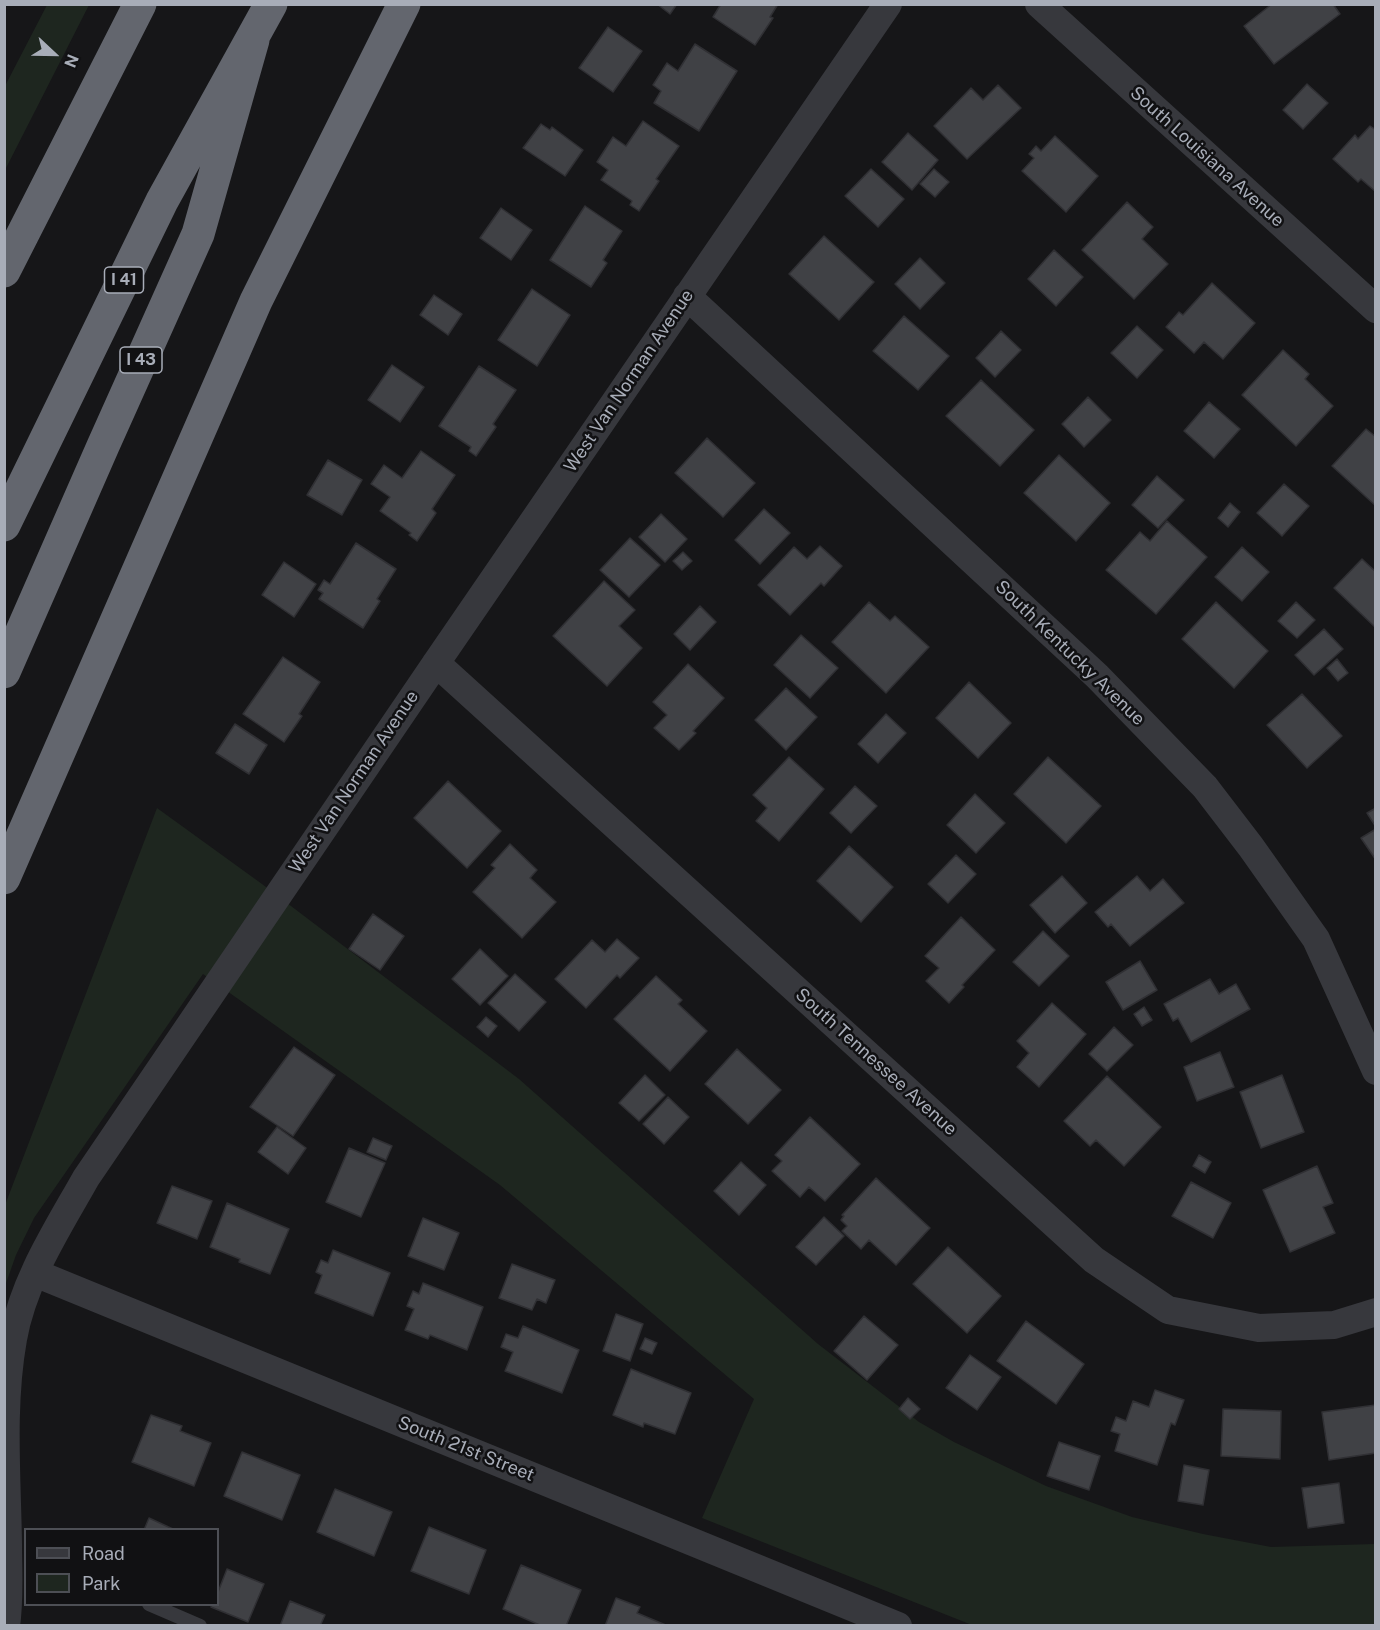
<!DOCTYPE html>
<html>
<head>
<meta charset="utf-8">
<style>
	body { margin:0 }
	#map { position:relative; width:1380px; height:1630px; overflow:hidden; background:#161618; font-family:"Public Sans",sans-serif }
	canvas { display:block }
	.frame { position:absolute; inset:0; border:6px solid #a8adb8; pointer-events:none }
	.legend { position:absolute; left:24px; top:1528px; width:195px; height:78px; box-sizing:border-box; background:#111113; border:2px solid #4d4f55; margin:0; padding:8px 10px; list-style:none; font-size:18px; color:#a8adb8 }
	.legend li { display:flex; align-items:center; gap:12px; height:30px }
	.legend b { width:30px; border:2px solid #4d4f55 }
	.north { position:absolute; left:24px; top:24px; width:60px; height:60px; -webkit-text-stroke:4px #111113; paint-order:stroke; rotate:112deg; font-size:16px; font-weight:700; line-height:24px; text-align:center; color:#a8adb8 }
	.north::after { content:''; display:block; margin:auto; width:21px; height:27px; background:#a8adb8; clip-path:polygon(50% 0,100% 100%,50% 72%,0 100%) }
</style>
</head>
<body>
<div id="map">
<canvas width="1380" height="1630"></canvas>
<div class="frame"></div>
<ul class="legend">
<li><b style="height:8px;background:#37383d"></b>Road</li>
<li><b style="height:16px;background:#1e261f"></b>Park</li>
</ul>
<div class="north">N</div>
</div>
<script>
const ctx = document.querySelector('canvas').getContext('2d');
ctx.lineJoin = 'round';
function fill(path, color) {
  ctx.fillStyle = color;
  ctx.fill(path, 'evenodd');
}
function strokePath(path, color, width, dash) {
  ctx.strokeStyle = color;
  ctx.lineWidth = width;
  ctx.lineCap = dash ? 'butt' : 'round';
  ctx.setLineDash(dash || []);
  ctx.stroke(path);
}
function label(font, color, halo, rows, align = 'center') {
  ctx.font = font + ' "Public Sans",sans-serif';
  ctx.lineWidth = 5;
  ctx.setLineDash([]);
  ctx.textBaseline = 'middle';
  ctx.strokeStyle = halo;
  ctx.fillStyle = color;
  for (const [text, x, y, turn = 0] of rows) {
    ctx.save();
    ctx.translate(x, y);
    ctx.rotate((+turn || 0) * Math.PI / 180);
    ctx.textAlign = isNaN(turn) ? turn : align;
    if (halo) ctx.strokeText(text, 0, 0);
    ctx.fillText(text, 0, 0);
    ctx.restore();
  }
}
fill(new Path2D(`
	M47 5H89L5 170V86Z
	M157 808 262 884 519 1079 818 1344 919 1422 954 1442 1046 1486 1132 1517 1203 1534 1271 1547 1375 1544V1625H972L702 1518 754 1399 500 1185 203 974 34 1218 16 1255 5 1286V1205Z`), '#1e261f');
const building = new Path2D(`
	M657 4H677L670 14Z
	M721 4H778L770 17 773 18 755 45 713 17Z
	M1272 4H1333L1340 14 1274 64 1244 26Z
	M608 27 642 51 613 92 579 68Z
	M695 44 737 71 699 131 654 103 661 91 653 85 667 63 678 71Z
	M1307 84 1328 103 1303 129 1283 110Z
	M998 85 1021 108 967 159 934 126 971 88 983 100Z
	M643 121 679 146 656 179 659 181 639 211 630 205 632 201 601 180 608 170 597 162 613 137 626 146Z
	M541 124 550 130 552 127 583 150 565 176 523 148Z
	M1370 126 1376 130V192L1361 179 1358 182 1333 159 1355 135 1358 139Z
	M908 133 938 160 912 190 882 162Z
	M1055 136 1098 176 1066 212 1022 171 1034 158 1029 154 1036 146 1041 151Z
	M871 169 904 199 878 227 845 196Z
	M934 169 949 182 935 197 920 184Z
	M1127 202 1153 227 1142 239 1168 264 1134 299 1082 250Z
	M585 206 622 231 603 260 607 263 591 287 550 260Z
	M501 208 532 230 511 260 480 238Z
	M824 236 874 282 839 320 789 274Z
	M1054 250 1083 277 1056 306 1028 279Z
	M920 258 945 283 920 309 895 284Z
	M1212 283 1255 323 1223 359 1204 342 1194 353 1166 327 1179 312 1183 315Z
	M532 289 570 315 537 366 498 340Z
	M434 295 462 314 448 335 420 315Z
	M904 316 949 356 918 390 873 351Z
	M1137 326 1163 350 1137 378 1111 353Z
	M1001 331 1021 350 995 377 976 358Z
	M1283 350 1309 374 1305 379 1333 406 1296 446 1242 395Z
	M392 365 424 387 400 422 368 400Z
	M479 366 516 390 493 424 496 427 476 456 469 451 471 447 439 426Z
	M981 380 1034 430 1000 466 946 416Z
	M1088 397 1111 420 1084 447 1062 424Z
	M1209 402 1240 429 1214 458 1184 431Z
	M1366 429 1376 437V506L1332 466Z
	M707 438 755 483 723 517 675 473Z
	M421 451 455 475 432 509 436 513 417 541 409 535 411 533 380 511 390 497 371 484 384 465 402 478Z
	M1059 455 1110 503 1076 541 1024 493Z
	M328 460 362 480 342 515 307 495Z
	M1157 476 1184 500 1158 528 1132 505Z
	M1284 484 1309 506 1282 536 1257 513Z
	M1230 503 1240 512 1228 527 1218 518Z
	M764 509 790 533 760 564 735 540Z
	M661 514 687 539 665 562 639 537Z
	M1167 521 1207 557 1156 614 1106 570 1140 532 1150 541Z
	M630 538 660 565 629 597 600 570Z
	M356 543 396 569 377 599 380 601 363 628 319 599 323 593 318 590 324 580 330 584Z
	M820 546 842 566 824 586 821 583 790 615 758 585 794 547 807 559Z
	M1242 547 1269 572 1242 601 1215 577Z
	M683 552 692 561 682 570 673 561Z
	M1362 559 1376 572V628L1334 588Z
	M284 562 316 584 294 617 262 595Z
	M604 581 635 610 619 626 642 648 607 686 553 636Z
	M869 602 890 621 895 616 929 647 886 693 832 642Z
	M1216 602 1268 651 1234 688 1182 639Z
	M1296 602 1315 620 1297 638 1278 621Z
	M700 606 716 622 690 650 674 634Z
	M1324 629 1343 649 1314 675 1295 655Z
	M801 635 838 668 810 698 774 665Z
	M283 657 320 682 299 714 302 716 284 742 243 714Z
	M1337 659 1348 673 1338 681 1327 668Z
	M688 664 724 698 693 731 696 733 679 750 654 728 667 715 653 702Z
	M969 682 1011 723 978 758 936 718Z
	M786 688 817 717 786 750 755 720Z
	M1302 694 1342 736 1307 768 1267 725Z
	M886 714 906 733 878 763 858 744Z
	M235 724 267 745 249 774 216 753Z
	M789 757 824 789 779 841 756 821 767 808 753 795Z
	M1048 757 1101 806 1066 843 1014 794Z
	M448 781 501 831 467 868 414 818Z
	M855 786 877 806 851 833 830 813Z
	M975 794 1005 823 976 853 947 825Z
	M1376 808V827L1367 813Z
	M1376 829V860L1361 838Z
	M510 844 537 870 530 878 556 902 522 938 473 892 495 868 491 865Z
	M849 846 893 887 861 922 817 881Z
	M956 855 976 874 948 903 928 884Z
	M1062 876 1087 903 1055 933 1030 905Z
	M1137 876 1150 891 1163 879 1184 903 1130 946 1111 924 1108 927 1095 912Z
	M373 914 404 936 380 970 349 949Z
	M961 917 995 950 962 985 964 987 949 1003 926 981 939 968 925 956Z
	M1043 931 1069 956 1039 986 1013 962Z
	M617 939 639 958 620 978 617 975 586 1008 555 979 592 940 605 952Z
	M480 949 508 976 480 1005 452 979Z
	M1140 961 1157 990 1123 1010 1106 982Z
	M515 974 546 1002 519 1031 488 1003Z
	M656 976 682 1000 678 1004 707 1031 670 1071 614 1019Z
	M1210 979 1219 994 1236 984 1250 1009 1191 1042 1178 1018 1173 1021 1164 1004Z
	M1052 1003 1086 1034 1039 1087 1017 1067 1029 1053 1017 1041Z
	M1144 1007 1152 1020 1142 1026 1134 1014Z
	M486 1017 497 1026 488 1037 477 1027Z
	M1114 1027 1133 1045 1107 1071 1089 1054Z
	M294 1047 335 1075 293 1136 250 1107Z
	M737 1049 781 1090 748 1124 705 1084Z
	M1220 1052 1234 1087 1197 1101 1184 1067Z
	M645 1075 665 1095 639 1121 619 1103Z
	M1282 1075 1304 1132 1261 1148 1240 1092Z
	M1107 1076 1161 1127 1124 1166 1096 1140 1090 1146 1064 1121Z
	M668 1097 689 1117 664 1144 643 1124Z
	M810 1117 860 1164 825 1201 809 1187 800 1197 772 1171 782 1161 775 1155Z
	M277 1127 306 1148 288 1174 258 1152Z
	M373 1138 392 1146 386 1160 367 1152Z
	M349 1148 385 1163 361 1217 326 1202Z
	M1199 1155 1211 1162 1205 1173 1193 1166Z
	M741 1162 766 1185 739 1215 714 1191Z
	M1317 1166 1333 1203 1323 1207 1335 1233 1290 1252 1263 1190Z
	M876 1178 930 1228 896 1265 869 1240 861 1249 842 1231 847 1226 841 1220 844 1216 842 1215Z
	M1191 1182 1231 1203 1213 1238 1172 1216Z
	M172 1186 212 1201 197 1239 157 1223Z
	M227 1203 289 1229 270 1274 239 1262 240 1259 210 1247Z
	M824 1217 844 1236 816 1265 796 1247Z
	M423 1218 459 1233 444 1270 408 1256Z
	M948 1247 1001 1296 967 1333 913 1284Z
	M333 1250 390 1273 373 1316 315 1293 322 1275 316 1272 321 1260 328 1263Z
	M512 1264 555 1280 546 1303 537 1299 532 1310 499 1298Z
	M423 1283 483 1307 467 1350 430 1335 428 1339 405 1330 414 1309 407 1306 413 1291 419 1294Z
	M616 1314 643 1324 630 1361 603 1351Z
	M864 1316 898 1345 867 1380 834 1351Z
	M1026 1321 1084 1364 1056 1404 997 1361Z
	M523 1326 579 1350 562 1393 505 1371 513 1352 501 1347 506 1334 518 1338Z
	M645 1338 657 1343 652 1354 640 1349Z
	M970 1355 1001 1377 977 1410 946 1388Z
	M631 1369 691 1393 675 1434 644 1423 643 1427 613 1415Z
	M1155 1390 1184 1400 1175 1425 1171 1423 1157 1465 1115 1451 1120 1434 1111 1431 1116 1417 1126 1421 1133 1401 1149 1407Z
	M908 1398 920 1409 910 1419 899 1409Z
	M1376 1405V1453L1329 1460 1322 1412Z
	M1223 1409 1281 1411 1280 1459 1221 1456Z
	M151 1415 182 1426 180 1431 211 1443 194 1486 132 1462Z
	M1059 1442 1100 1456 1089 1490 1047 1476Z
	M242 1452 300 1475 282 1520 224 1496Z
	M1184 1465 1209 1470 1203 1505 1178 1501Z
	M1339 1483 1344 1523 1308 1528 1302 1488Z
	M335 1489 392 1512 374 1556 317 1532Z
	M149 1518 175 1530H144Z
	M429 1527 486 1550 469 1594 411 1571Z
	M521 1565 581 1590 566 1626H542L503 1609Z
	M227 1569 264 1584 248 1622 211 1607 212 1604H218V1592Z
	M616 1598 640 1607 637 1613 668 1626H605Z
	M290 1601 325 1615 320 1626H280Z`);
fill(building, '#404145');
strokePath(building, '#303034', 1.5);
strokePath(new Path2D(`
	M149 1604 200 1626`), '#37383d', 14);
strokePath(new Path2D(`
	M1039 4 1376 309
	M687 296 1097 676 1205 787 1251 847 1316 939 1376 1071
	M436 663 1094 1260 1168 1310 1259 1328 1334 1325 1376 1312
	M35 1273 898 1626
	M6 1626C10 1599 8 1571 8 1544 7 1476 1 1406 13 1339 23 1281 58 1228 86 1178L436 663 888 4`), '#37383d', 28);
strokePath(new Path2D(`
	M4 271 140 4
	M4 525 162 201 271 4
	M4 672 103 446 198 234 253 40
	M4 878 256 301 404 4`), '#63666e', 33);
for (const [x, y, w] of [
	[124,280,39],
	[141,360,42]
]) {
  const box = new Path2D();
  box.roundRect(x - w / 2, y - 13, w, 26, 4.5);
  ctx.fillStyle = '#111113';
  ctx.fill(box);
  strokePath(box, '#a8adb8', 1.5);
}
label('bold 16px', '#a8adb8', null, [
	["I 41",124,280],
	["I 43",141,360]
]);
label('18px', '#a8adb8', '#111113', [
	["South Louisiana Avenue",1207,157,42],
	["West Van Norman Avenue",629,381,-56],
	["South Kentucky Avenue",1070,653,44],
	["West Van Norman Avenue",354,782,-56],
	["South Tennessee Avenue",876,1062,42],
	["South 21st Street",466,1449,22]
]);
</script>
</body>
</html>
